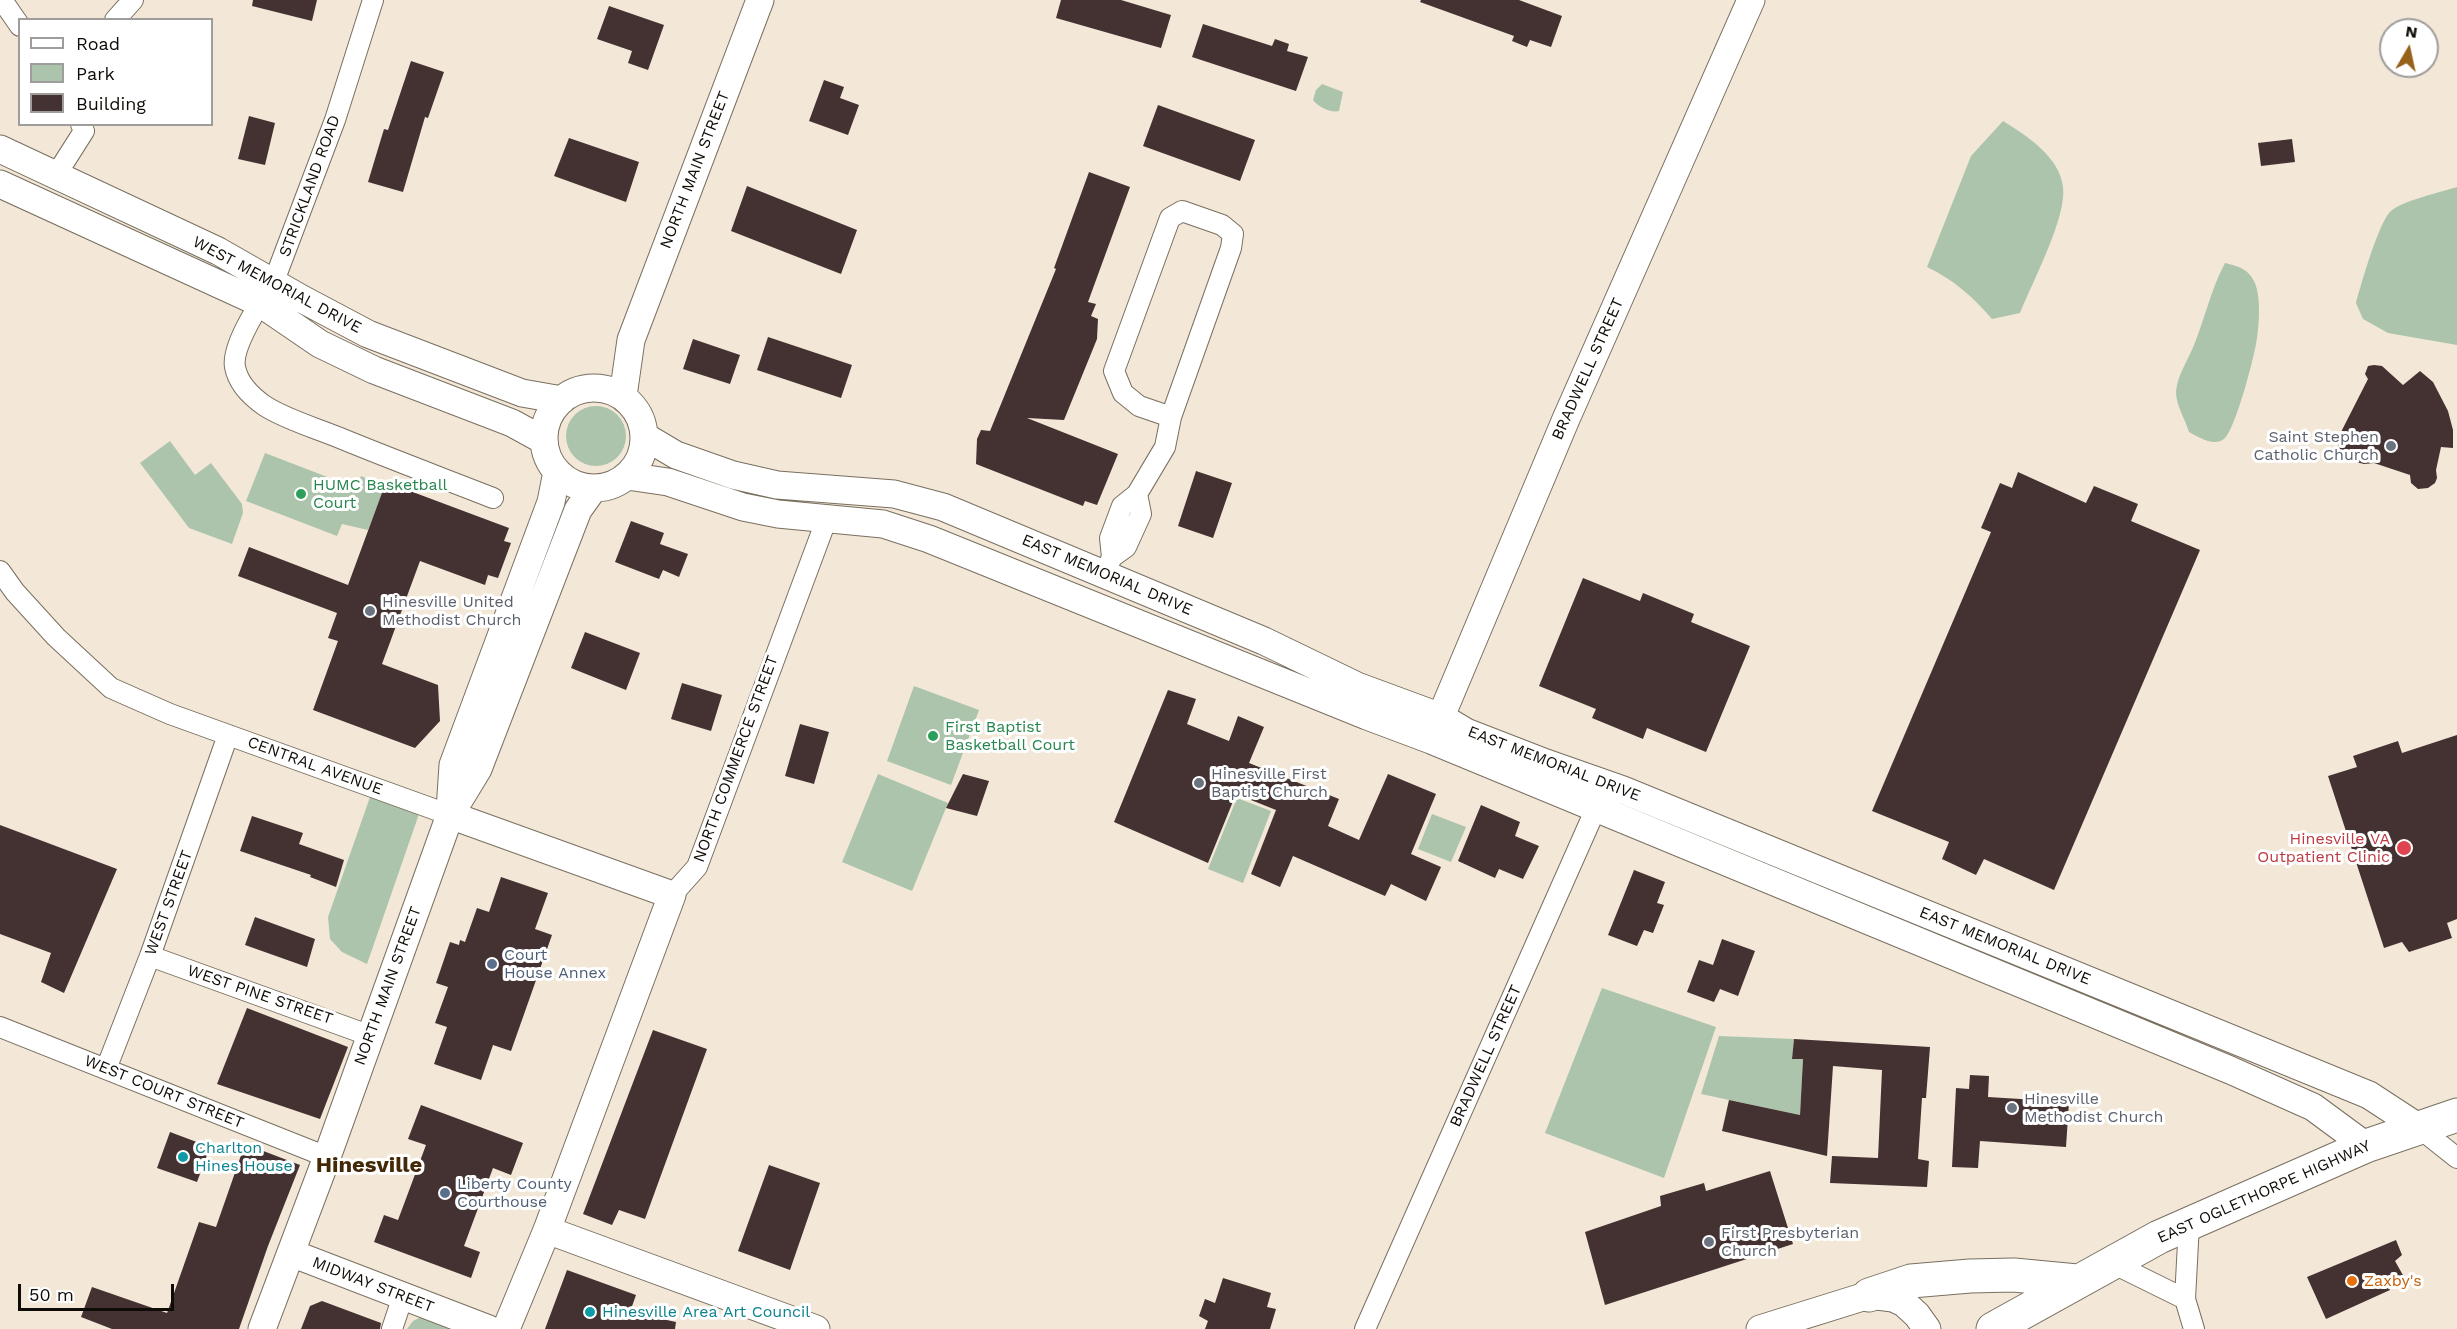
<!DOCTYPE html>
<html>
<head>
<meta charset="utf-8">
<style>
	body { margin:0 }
	#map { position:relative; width:2457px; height:1329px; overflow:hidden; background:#f3e8d7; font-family:"Work Sans",sans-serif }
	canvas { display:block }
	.legend { position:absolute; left:18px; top:18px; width:195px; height:108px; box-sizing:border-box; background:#fff; border:2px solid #9f9d9b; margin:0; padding:8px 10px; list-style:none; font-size:18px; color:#0f0b06 }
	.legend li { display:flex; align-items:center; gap:12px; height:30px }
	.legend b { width:30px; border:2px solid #9f9d9b }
	.north { position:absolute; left:2379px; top:18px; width:60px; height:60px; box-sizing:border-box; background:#fff; border:2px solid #9f9d9b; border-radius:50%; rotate:9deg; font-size:16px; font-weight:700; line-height:24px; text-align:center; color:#0f0b06 }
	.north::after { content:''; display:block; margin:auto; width:21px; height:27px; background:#98611a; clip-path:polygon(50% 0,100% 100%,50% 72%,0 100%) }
	.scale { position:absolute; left:18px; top:1284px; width:156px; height:27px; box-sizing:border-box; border:3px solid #0f0b06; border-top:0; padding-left:8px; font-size:18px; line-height:21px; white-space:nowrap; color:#0f0b06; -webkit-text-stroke:4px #fff; paint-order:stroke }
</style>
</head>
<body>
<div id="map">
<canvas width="2457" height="1329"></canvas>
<ul class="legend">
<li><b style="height:8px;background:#fff"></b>Road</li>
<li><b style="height:16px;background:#acc4ac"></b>Park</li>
<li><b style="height:16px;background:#433231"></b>Building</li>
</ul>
<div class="north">N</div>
<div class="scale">50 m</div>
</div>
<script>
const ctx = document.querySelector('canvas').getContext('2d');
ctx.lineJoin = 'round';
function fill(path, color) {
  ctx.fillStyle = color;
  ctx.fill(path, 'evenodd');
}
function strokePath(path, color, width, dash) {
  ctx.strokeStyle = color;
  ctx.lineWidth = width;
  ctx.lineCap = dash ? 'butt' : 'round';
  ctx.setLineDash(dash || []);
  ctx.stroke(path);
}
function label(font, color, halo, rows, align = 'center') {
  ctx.font = font + ' "Work Sans",sans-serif';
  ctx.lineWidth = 6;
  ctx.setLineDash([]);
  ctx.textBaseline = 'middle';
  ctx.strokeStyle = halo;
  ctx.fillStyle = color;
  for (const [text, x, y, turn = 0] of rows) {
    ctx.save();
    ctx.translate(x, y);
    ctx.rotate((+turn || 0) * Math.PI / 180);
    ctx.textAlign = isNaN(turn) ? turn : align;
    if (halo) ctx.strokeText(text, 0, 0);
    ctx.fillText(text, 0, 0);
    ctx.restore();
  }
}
fill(new Path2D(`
	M1322 84 1343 92 1339 111C1331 113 1318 107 1313 100L1316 90Z
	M2003 121C2026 135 2060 157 2063 187 2067 217 2032 283 2020 313L1992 319C1973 297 1954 280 1927 267L1971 156Z
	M2457 187V345L2388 333 2363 319 2356 303C2361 285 2379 221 2391 211 2402 201 2441 192 2457 187Z
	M2225 263C2238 266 2249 269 2255 283 2261 298 2259 322 2257 338 2255 355 2235 431 2224 439 2214 447 2198 437 2189 432 2185 419 2176 405 2176 392 2177 376 2188 360 2194 345 2205 318 2211 289 2225 263Z
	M566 436a30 30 0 1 1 60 0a30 30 0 1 1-60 0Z
	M170 441 195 475 211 463 242 504 243 513 232 544 189 528 140 463Z
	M265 453 356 488 361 476 385 486 368 530 342 524 337 536 246 501Z
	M914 686 979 710 951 785 887 761Z
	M878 774 948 803 912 891 842 862Z
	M370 797 419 814 367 964 342 952 330 939 328 917Z
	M1237 798 1271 811 1243 883 1208 869Z
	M1432 814 1466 827 1451 862 1418 849Z
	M1602 988 1716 1027 1664 1178 1545 1133Z
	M1719 1036 1794 1039 1792 1059H1803L1800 1115 1701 1094Z
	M423 1316 457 1329H407L413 1321Z`), '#acc4ac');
fill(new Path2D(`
	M253 0H317L312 21 252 6Z
	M1061 0H1121L1171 15 1161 48 1056 18Z
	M1421 0H1519L1562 16 1551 47 1530 40 1527 47 1512 41 1514 36 1420 2Z
	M609 6 664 25 648 70 628 63 632 51 597 39Z
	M1203 24 1272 46 1275 39 1289 44 1287 51 1308 57 1296 91 1192 57Z
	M411 61 444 72 428 118 425 117 403 192 368 182 384 129 388 130Z
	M824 80 844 87 840 98 859 105 848 135 809 121Z
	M1158 105 1255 140 1240 181 1143 146Z
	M249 116 275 123 265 165 238 159Z
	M569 138 639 162 626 202 554 176Z
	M2292 139 2295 162 2261 166 2258 143Z
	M1089 172 1130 187 1088 302 1096 304 1091 316 1098 319 1097 339 1064 420 1027 418 1118 454 1097 505 1085 501 1083 506 976 464 977 439 981 430 990 431 1056 269 1054 268Z
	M747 186 857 230 841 274 731 231Z
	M768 337 852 365 841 398 757 370Z
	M693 339 740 355 730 384 683 369Z
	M2374 365 2382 366 2403 385 2420 371 2433 382 2448 411 2453 430V448L2441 447 2436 470 2437 478 2435 483 2428 488 2418 489 2411 483 2410 475 2374 463 2364 464 2352 461 2339 450 2338 442 2341 432 2368 379 2365 374 2368 366Z
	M1196 471 1232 483 1213 538 1178 526Z
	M2018 472 2086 503 2094 486 2138 504 2131 521 2200 550 2054 890 1984 859 1976 875 1942 859 1949 842 1872 811 1991 532 1981 528 2000 483 2012 488Z
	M386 482 509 528 504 541 511 543 498 578 488 575 485 585 420 561 382 664 438 685 440 721 415 748 313 710 338 641 328 638 337 613 238 576 249 547 348 585Z
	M631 521 664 533 660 544 688 554 679 577 663 570 659 579 615 562Z
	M1583 578 1640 601 1643 593 1694 614 1691 622 1750 646 1706 752 1647 728 1643 739 1592 718 1596 709 1539 686Z
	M585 632 640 653 626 690 571 668Z
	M682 683 722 695 711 731 671 719Z
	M1168 690 1196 699 1187 724 1229 741 1238 716 1264 727 1249 763 1339 799 1328 826 1359 840 1388 774 1436 794 1411 854 1441 867 1426 901 1391 884 1385 896 1293 856 1280 887 1251 874 1276 810 1236 794 1208 863 1114 822Z
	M800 724 829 732 814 784 785 776Z
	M2457 735V919L2447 923 2452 938 2409 952 2402 942 2384 948 2328 776 2357 767 2353 756 2398 741 2402 753Z
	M963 774 989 781 977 816 946 808Z
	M1481 805 1520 822 1515 836 1539 846 1523 879 1499 869 1495 878 1458 861Z
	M252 816 303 833 299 844 344 860 336 887 310 877 311 875 240 851Z
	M0 825 117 869 64 993 41 982 51 953 0 934Z
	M1634 870 1665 882 1657 903 1664 905 1653 933 1644 930 1637 946 1608 935Z
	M501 877 548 893 535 929 552 935 511 1051 493 1045 481 1080 434 1064 447 1027 435 1023 448 987 436 983 450 942 459 945 460 940 465 942 477 908 489 912Z
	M255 917 315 939 307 967 245 945Z
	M1722 939 1755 951 1738 996 1720 989 1714 1002 1687 992 1699 960 1713 965Z
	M247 1008 348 1047 320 1119 217 1084Z
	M653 1030 707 1049 645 1219 619 1210 612 1225 583 1214Z
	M1794 1039 1930 1047 1926 1098H1922L1918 1159 1929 1161 1927 1187 1830 1183 1832 1156 1878 1158 1882 1070 1833 1066 1827 1156 1722 1131 1729 1100 1800 1115 1803 1059H1792Z
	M1970 1075 1989 1076 1988 1097 2069 1102 2066 1147 1980 1141 1978 1168 1952 1167 1956 1088 1969 1089Z
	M421 1105 523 1143 511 1175 493 1168 464 1246 480 1252 471 1278 374 1242 384 1215 398 1220 426 1145 408 1139Z
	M170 1132 210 1147 197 1182 157 1168Z
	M245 1144 300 1165 268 1246 239 1329H112L81 1317 92 1287 167 1313 199 1222 216 1227Z
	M769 1165 820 1183 790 1270 738 1251Z
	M1770 1171 1793 1244 1605 1305 1585 1232 1661 1206 1660 1196 1704 1183 1706 1191Z
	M2396 1240 2402 1255 2395 1261 2404 1277 2388 1285 2390 1290 2326 1319 2307 1277Z
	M567 1270 636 1295 630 1312 676 1322 675 1329H545Z
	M1223 1278 1271 1293 1267 1307 1276 1309 1270 1329H1205L1208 1321 1199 1316 1205 1299 1215 1303Z
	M322 1301 381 1323 380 1329H301L310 1306Z`), '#433231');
const street = new Path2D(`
	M2 0 20 26
	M373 0 335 120 274 281C262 300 231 345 235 367 238 383 252 397 265 406 287 420 316 428 340 438 391 459 442 478 493 498
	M115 20 133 0
	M56 175 84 131 81 124
	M1112 557 1110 538 1122 506 1137 494 1165 447 1171 417 1139 406 1123 393 1114 371 1170 218 1182 211 1222 225 1233 234 1231 248 1171 417
	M1108 566 1112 557 1126 547 1141 514 1137 494
	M0 571 15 592 56 637 111 688 170 714 450 815
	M672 895 697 867 827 518
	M150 956 371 1036
	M0 1027 327 1157
	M106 1069 150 956 228 735
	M2418 1127 2457 1158
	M2189 1224 2185 1299 2194 1329
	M2112 1263 2185 1299
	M392 1329 403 1296
	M1365 1329 1601 797`);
const secondary = new Path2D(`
	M0 149 218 251 302 299 368 334 522 393 562 400
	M0 184 260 303 320 344 374 370 512 423 543 440
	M544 438a50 50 0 1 1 100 0a50 50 0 1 1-100 0Z
	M623 396 631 340 760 0
	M644 436 676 455 733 475 777 485 894 494 943 507 1264 641 1357 686 1441 717 1466 732 1546 763 1623 790 2369 1095 2418 1127
	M627 476 668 482 743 507 778 514 883 524 929 539 1367 716 1431 740 2230 1070 2313 1107 2366 1146
	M1434 733 1566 419 1751 0
	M450 811 453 765 551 502 557 472
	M450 815 672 895 547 1230 506 1329
	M547 1230 816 1329
	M291 1253 489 1329
	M262 1329 327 1157 450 815 478 769 578 510 593 489
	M1760 1329 1869 1295 1893 1298 1904 1303 1917 1315 1927 1329`);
const highway = new Path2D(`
	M1869 1295 1911 1281 1970 1276 2014 1275 2077 1281
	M1993 1329 2159 1237 2366 1146 2457 1115`);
strokePath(street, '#796f5f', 22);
strokePath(secondary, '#796f5f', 29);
strokePath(highway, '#796f5f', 35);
strokePath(street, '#fff', 20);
strokePath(secondary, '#fff', 27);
strokePath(highway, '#fff', 33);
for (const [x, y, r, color] of [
	[2391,446,6,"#6b7280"],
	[301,494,6,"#2e9e5b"],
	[370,611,6,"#6b7280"],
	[933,736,6,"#2e9e5b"],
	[1199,783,6,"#6b7280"],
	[2404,848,8,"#e0444e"],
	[492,964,6,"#5c6f8a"],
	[2012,1108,6,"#6b7280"],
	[183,1157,6,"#0f9aa8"],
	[445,1193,6,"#5c6f8a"],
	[1709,1242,6,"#6b7280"],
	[2352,1281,6,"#e8710a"],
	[590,1312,6,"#0f9aa8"]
]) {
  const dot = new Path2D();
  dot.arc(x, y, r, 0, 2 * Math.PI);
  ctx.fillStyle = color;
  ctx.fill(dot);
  strokePath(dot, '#fff', 2);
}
label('16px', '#0f0b06', '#fff', [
	["NORTH MAIN STREET",695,170,-69],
	["STRICKLAND ROAD",310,186,-70],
	["WEST MEMORIAL DRIVE",277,285,28],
	["BRADWELL STREET",1588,369,-66],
	["EAST MEMORIAL DRIVE",1107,575,23],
	["NORTH COMMERCE STREET",736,759,-70],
	["EAST MEMORIAL DRIVE",1554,764,21],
	["CENTRAL AVENUE",315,766,20],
	["WEST STREET",169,903,-70],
	["EAST MEMORIAL DRIVE",2005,946,22],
	["NORTH MAIN STREET",388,986,-70],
	["WEST PINE STREET",260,995,19],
	["BRADWELL STREET",1486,1056,-66],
	["WEST COURT STREET",164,1092,22],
	["EAST OGLETHORPE HIGHWAY",2264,1192,-24],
	["MIDWAY STREET",373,1285,21]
]);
label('16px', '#5b616d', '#fff', [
	["Saint Stephen",2379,437,"right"],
	["Catholic Church",2379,455,"right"],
	["Hinesville United",382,602],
	["Methodist Church",382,620],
	["Hinesville First",1211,774],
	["Baptist Church",1211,792],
	["Hinesville",2024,1099],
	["Methodist Church",2024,1117],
	["First Presbyterian",1721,1233],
	["Church",1721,1251]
], 'left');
label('16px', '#27864d', '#fff', [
	["HUMC Basketball",313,485],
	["Court",313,503],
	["First Baptist",945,727],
	["Basketball Court",945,745]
], 'left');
label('16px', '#be3a42', '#fff', [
	["Hinesville VA",2390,839],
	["Outpatient Clinic",2390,857]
], 'right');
label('16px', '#4e5e75', '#fff', [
	["Court",504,955],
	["House Annex",504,973],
	["Liberty County",457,1184],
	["Courthouse",457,1202]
], 'left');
label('16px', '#0d838f', '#fff', [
	["Charlton",195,1148],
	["Hines House",195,1166],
	["Hinesville Area Art Council",602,1312]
], 'left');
label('16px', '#c56008', '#fff', [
	["Zaxby's",2364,1281]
], 'left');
label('bold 22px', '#442908', '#fff', [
	["Hinesville",369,1166]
]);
</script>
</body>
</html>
